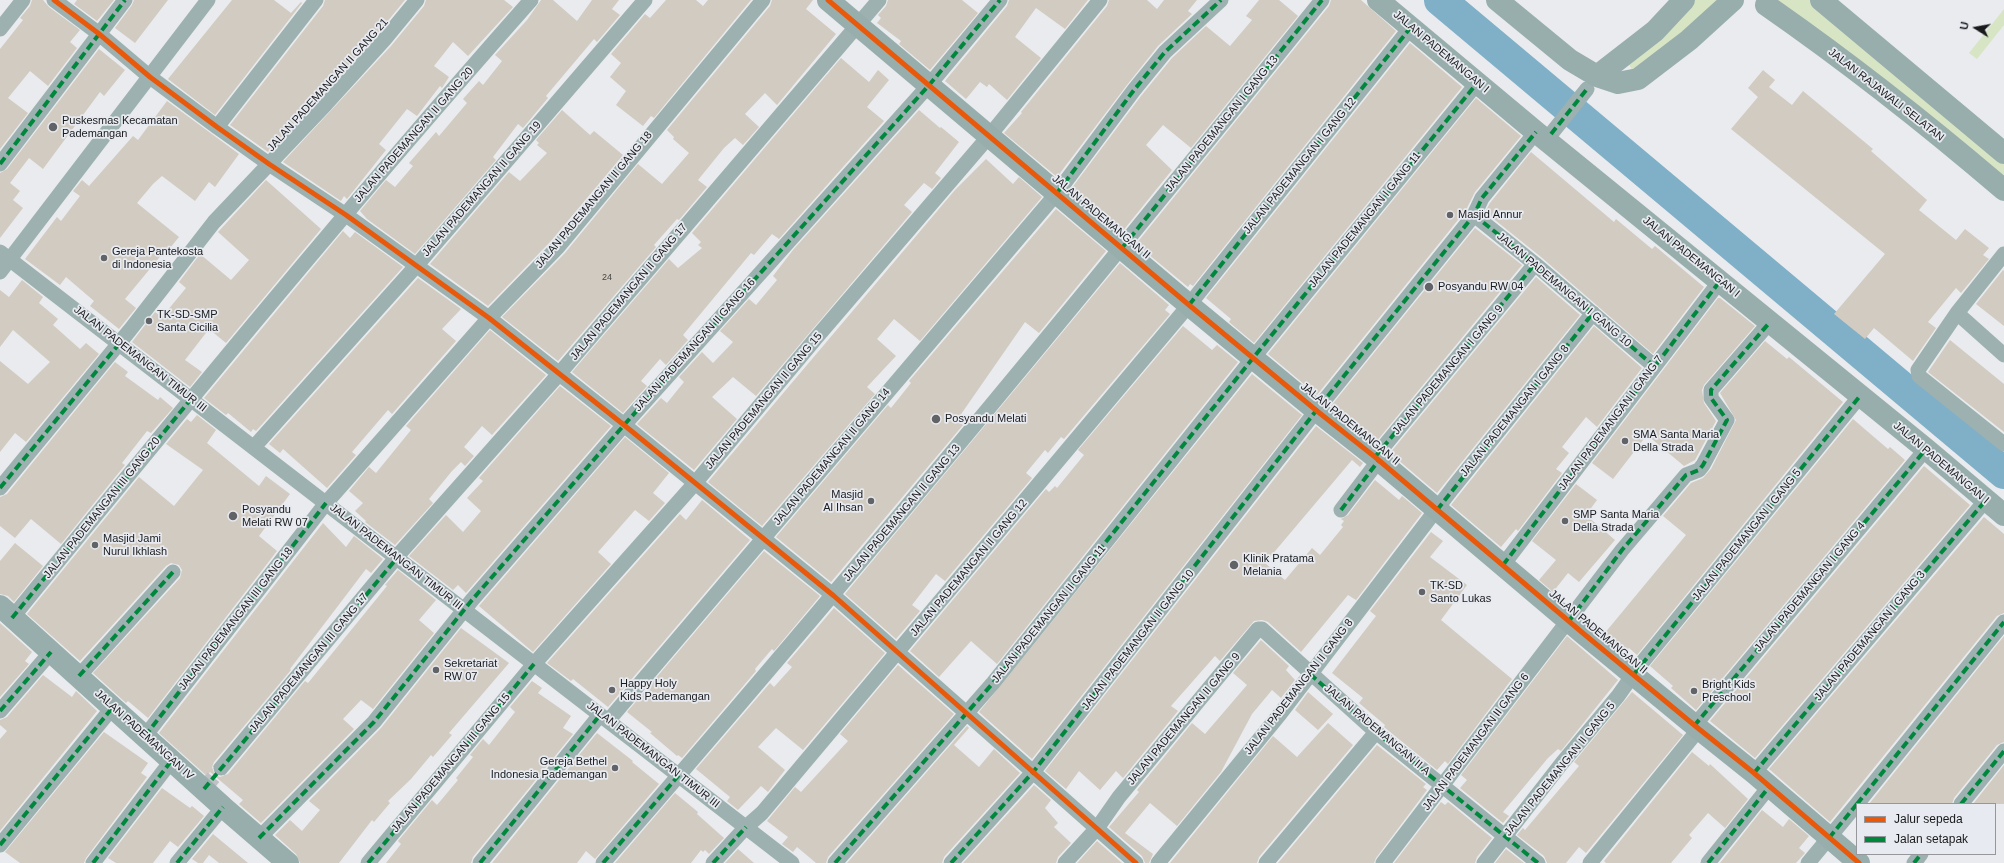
<!DOCTYPE html>
<html>
<head>
<meta charset="utf-8">
<style>
	body { margin:0 }
	#map { position:relative; width:2004px; height:863px; overflow:hidden; background:#e9ebee; font-family:Helvetica,sans-serif }
	canvas { display:block }
	.legend { position:absolute; left:1856px; top:803px; width:140px; height:52px; box-sizing:border-box; background:#e7eaf0; border:1px solid #95979b; margin:0; padding:5px 7px; list-style:none; font-size:12px; color:#191a1c }
	.legend li { display:flex; align-items:center; gap:8px; height:20px }
	.legend b { width:20px; border:1px solid #95979b }
	.north { position:absolute; left:1956px; top:8px; width:40px; height:40px; -webkit-text-stroke:3px #e7eaf0; paint-order:stroke; rotate:281deg; font-size:11px; font-weight:700; line-height:16px; text-align:center; color:#191a1c }
	.north::after { content:''; display:block; margin:auto; width:14px; height:18px; background:#191a1c; clip-path:polygon(50% 0,100% 100%,50% 72%,0 100%) }
</style>
</head>
<body>
<div id="map">
<canvas width="2004" height="863"></canvas>
<ul class="legend">
<li><b style="height:5px;background:#e8590c"></b>Jalur sepeda</li>
<li><b style="height:5px;background:#00873e"></b>Jalan setapak</li>
</ul>
<div class="north">U</div>
</div>
<script>
const ctx = document.querySelector('canvas').getContext('2d');
ctx.lineJoin = 'round';
function fill(path, color) {
  ctx.fillStyle = color;
  ctx.fill(path, 'evenodd');
}
function strokePath(path, color, width, dash) {
  ctx.strokeStyle = color;
  ctx.lineWidth = width;
  ctx.lineCap = dash ? 'butt' : 'round';
  ctx.setLineDash(dash || []);
  ctx.stroke(path);
}
function label(font, color, halo, rows, align = 'center') {
  ctx.font = font + ' Helvetica,sans-serif';
  ctx.lineWidth = 3.5;
  ctx.setLineDash([]);
  ctx.textBaseline = 'middle';
  ctx.strokeStyle = halo;
  ctx.fillStyle = color;
  for (const [text, x, y, turn = 0] of rows) {
    ctx.save();
    ctx.translate(x, y);
    ctx.rotate((+turn || 0) * Math.PI / 180);
    ctx.textAlign = isNaN(turn) ? turn : align;
    if (halo) ctx.strokeText(text, 0, 0);
    ctx.fillText(text, 0, 0);
    ctx.restore();
  }
}
fill(new Path2D(`
	M1684 0H1736L1638 79 1623 55Z
	M1770 0H1824L2004 152V191Z
	M2004 9V25L1977 59 1969 53Z`), '#d7e5c5');
strokePath(new Path2D(`
	M1440 0 2004 473`), '#7fb0c8', 32);
fill(new Path2D(`
	M32 0H43L49 7 80 30 70 42 77 48 48 86 30 71 8 98 28 113 0 149V49L23 20 20 18 30 6Z
	M77 0H114L97 21 74 4Z
	M134 0H168L135 43 115 28 132 5Z
	M232 0H274L291 13 301 2 302 3 215 115 168 79Z
	M325 0H405L377 34 268 152 230 125 323 6Z
	M426 0H504L513 7 468 56 453 42 434 66 449 77 442 88 440 86 417 116 407 109 379 144 386 150 347 199 344 196 341 201 283 162 391 46 424 6Z
	M541 0H553L577 21 592 0H619L612 9 620 15 597 42 594 39 546 96 548 98 523 128 518 124 493 157 496 160 415 254 367 219 360 211 386 180 395 187 413 166 409 163 436 132 439 136 467 103 463 99 479 81 483 85 502 61 495 55 527 20Z
	M666 0H696L703 6 708 0H751L654 118 651 116 643 126 616 105 626 91 610 77 621 63 611 54 645 14 650 18Z
	M772 0H813L806 9 836 34 777 105 765 93 745 114 759 127 743 145 735 138 724 148 698 180 707 187 679 220 677 219 654 245 656 247 558 361 502 317 565 253 638 164 662 184 689 153 673 139 674 137 667 130 770 6Z
	M888 0H962L978 13 930 70 899 44 901 41 877 23 881 18 878 15 886 6Z
	M1009 0H1088L1065 29 1036 8 1015 37 1041 58 1007 100 989 84 987 87 980 82 966 99 945 81 1007 6Z
	M1109 0H1147L1157 9 1164 0H1197L1188 11 1192 14 1158 46 1127 85 1057 177 1004 133 1022 113 1021 112 1107 6Z
	M1259 0H1279L1298 16 1191 148 1163 125 1146 145 1172 170 1122 232 1109 221 1110 219 1071 189 1141 96 1172 58 1206 26 1230 46 1252 20 1246 16Z
	M1331 0H1361L1396 31 1193 286 1190 284 1188 287 1136 244 1329 6Z
	M1410 43 1462 87 1254 343 1229 322 1231 319 1206 298Z
	M99 49 125 70 104 96 100 92 43 169 29 158 10 183 20 191 13 200 23 208 0 238V173L7 169Z
	M841 58 869 82 878 70 889 80 867 107 884 121 779 239 772 234 754 255 751 253 683 335 688 340 666 365 660 359 641 381 647 386 623 413 572 372 669 259 678 268 702 248 698 245 701 242 692 233Z
	M1763 70 1775 80 1769 87 1792 105 1803 91 1873 149 1871 151 1927 200 1919 210 1956 240 1965 229 1989 248 1983 255 1989 259 1961 293 1956 288 1928 322 1936 328 1913 361 1874 328 1865 339 1834 314 1885 254 1731 129 1758 97 1748 88Z
	M1476 98 1521 136 1475 192 1466 210 1317 395 1268 354Z
	M167 101 239 154 215 187 209 182 195 201 162 176 153 184 137 203 179 237 165 254 163 253 125 299 136 308 119 329 90 306 94 301 66 277 60 285 25 259 57 217 61 221 80 196 73 191 82 180 89 186 133 136 138 140Z
	M562 110 590 135 594 131 623 155 551 241 488 306 430 264 509 172 520 181 547 153 537 145 539 143 536 140Z
	M919 110 940 128 941 127 959 142 935 173 941 178 932 189 924 183 904 205 912 212 756 396 733 377 712 397 737 419 694 470 637 424 661 398 667 403 684 382 679 377 702 352 713 363 733 342 720 331 749 299 756 305 777 280 773 276 793 250Z
	M1531 152 1614 222 1616 219 1652 249 1655 246 1704 287 1653 354 1541 257 1485 212 1490 203Z
	M986 159 1013 184 1019 177 1042 197 920 341 894 319 877 339 896 356 867 387 875 394 762 526 708 482 955 190Z
	M266 180 321 229 226 343 209 329 185 360 202 372 190 387 132 342 155 312 162 317 186 288 179 282 200 254 231 280 249 260 218 232Z
	M1056 209 1106 251 1039 333 1025 322 957 420 963 425 831 582 776 537 888 405 891 408 911 383 909 381Z
	M1475 228 1522 265 1376 442 1331 406Z
	M343 231 350 238 355 232 403 267 256 431 253 429 251 432 228 413 226 415 204 398Z
	M1120 263 1169 305 1165 310 1170 314 1064 439 1061 437 1048 453 1045 450 1026 473 1032 478 945 581 936 574 912 605 920 611 896 639 845 594Z
	M2003 270 2004 271V326L1976 304Z
	M1536 277 1580 315 1437 493 1390 453Z
	M418 278 461 309 442 329 456 341 392 414 388 410 352 452 356 455 327 488 283 449 280 453 269 444Z
	M22 280 43 297 39 303 58 319 53 325 80 349 86 343 99 354 26 442 15 433 0 452V361L28 384 50 362 13 330 0 347V290L9 297Z
	M1718 298H1720L1755 326 1704 385 1702 390 1704 403 1716 421 1695 460 1684 466 1647 435 1613 479 1592 463Z
	M1183 326 1212 350 1217 345 1238 362 997 664 971 641 939 677 910 651 1046 489 1049 492 1055 486 1057 488 1084 455 1078 450Z
	M1594 326 1642 368 1597 427 1586 417 1562 447 1569 453 1556 469 1562 473 1518 531 1516 529 1501 547 1451 505Z
	M490 330 546 375 492 435 482 426 464 447 474 456 465 466 461 462 452 471 429 499 433 503 395 545 365 522 366 521 355 511 363 503 349 491 369 467 376 473 411 430 406 426Z
	M1950 340 2004 384V432L1928 372Z
	M1765 341 1787 359 1789 357 1843 402 1637 655 1629 648 1625 652 1604 634 1686 535 1663 516 1691 483 1703 478 1711 469 1736 420 1720 393Z
	M115 362 128 372 125 376 158 400 160 397 173 408 151 433 147 431 122 463 125 465 61 544 31 519 15 538 0 526V497L7 494Z
	M1252 374 1302 415 1032 759 979 712Z
	M560 386 611 426 466 593 458 585 453 590 409 556 446 515 463 532 481 511 467 498 483 481 479 478Z
	M197 415 216 430 207 443 259 486 266 476 290 494 259 536 277 551 148 718 128 701 126 703 93 673 180 578 182 570 179 565 171 563 166 566 80 661 27 614 139 477 174 506 203 470 166 444 187 419 191 422Z
	M1853 419 1888 449 1890 447 1905 460 1696 710 1671 688 1673 686 1650 666Z
	M1316 426 1363 463 1360 467 1352 460 1265 563 1285 580 1312 548 1320 555 1343 527 1341 525 1344 521 1341 519 1348 515 1375 480 1399 500 1402 496 1422 513 1356 600 1348 595 1301 652 1268 622 1262 620 1254 621 1220 661 1215 656 1171 706 1178 711 1123 778 1116 771 1100 790 1079 771 1066 789 1045 771Z
	M625 437 669 473 653 493 665 503 649 521 635 510 598 552 611 564 533 652 479 606Z
	M1924 466 1970 505 1755 758 1710 721Z
	M1576 484 1597 500 1586 515 1615 540 1579 582 1568 573 1553 592 1539 580 1556 560 1532 541Z
	M702 500 750 540 608 707 573 679 571 681 547 663 680 514 686 520Z
	M1984 517 2004 534V613L1997 616 1830 822 1769 769Z
	M323 523 346 547 354 536 383 559 371 573 366 569 290 669 291 670 214 762 212 767 215 775 220 777 228 774 305 681 308 683 387 586 385 585 398 570 436 600 419 620 434 633 373 709 361 700 343 719 354 729 261 823 239 804 243 800 210 772 207 776 159 733Z
	M1431 532 1443 541 1430 557 1467 585 1441 620 1512 679 1448 764 1445 761 1437 770 1384 727 1385 725 1359 703 1363 698 1332 673 1376 616 1370 611Z
	M15 543 43 566 14 602 8 596 0 594V561Z
	M764 551 820 596 774 651 772 649 755 669 756 671 682 758 678 755 677 756 650 733 652 732 627 712Z
	M834 608 885 653 803 750 776 728 758 747 785 770 768 792 761 786 738 810 727 801 730 797 696 769 770 683 774 687 792 667 787 663Z
	M0 623 32 652 25 661 29 664 0 697Z
	M461 628 509 663 449 733 452 735 433 757 431 755 411 779 388 801 390 803 374 822 372 820 339 863H300L296 854 275 835 290 820 302 831 320 810 309 801 381 728Z
	M1567 636 1618 680 1561 751 1558 749 1548 758 1503 812 1509 816 1503 823 1460 788 1467 780 1461 775Z
	M2004 636V742L1997 745 1954 798 1952 804H1869Z
	M1261 640 1289 666 1286 670 1295 680 1281 698 1272 690 1252 714 1221 772 1177 826 1150 803 1125 833 1153 854 1149 863H1145L1142 856 1109 827 1139 792 1137 790 1192 723 1205 734 1247 685 1233 673Z
	M898 665 954 714 828 857 826 863H816L797 847 793 852 782 844 788 837 767 821 795 787 801 792 848 741 840 734Z
	M43 675 72 697 76 691 97 711 0 831V739L7 731 0 725V720L7 717Z
	M532 681 542 688 538 693 571 716 563 728 573 734 473 857 471 863H386L401 844 398 841 432 800 437 805 458 780 456 778 473 757 470 755 483 739 489 745 515 712 510 707Z
	M1308 692 1333 714 1318 730 1295 710Z
	M1632 692 1683 735 1586 853 1579 847 1566 863H1547L1544 856 1517 835 1523 828 1525 830 1579 766 1574 762Z
	M1328 723 1353 745 1259 857 1257 863H1170L1273 736 1297 757Z
	M967 726 969 728 954 745 979 767 994 749 1020 773 944 857 942 863H847Z
	M104 732 148 763 141 773 147 777 86 858 84 863H20L5 852Z
	M597 733 633 761 632 762 659 784 595 859 586 851 577 863H492Z
	M1377 745 1426 784 1423 787 1427 790 1376 858 1374 863H1278Z
	M1692 752 1709 766 1710 764 1748 799 1725 828 1708 813 1689 835 1692 838 1671 863H1606L1604 861Z
	M2004 765V804H1973Z
	M1034 785 1051 800 1045 808 1058 823 1054 827 1071 843 1058 857 1056 863H963Z
	M162 788 190 808 192 806 204 816 178 847 170 841 153 863H116L108 858Z
	M675 793 698 812 697 814 724 838 709 854 705 850 703 852 701 850 691 863H615Z
	M1441 802 1445 805 1448 802 1492 838 1477 857 1475 863H1394Z
	M1762 810 1783 827 1789 819 1809 836 1799 848 1805 853 1796 863H1720Z
	M213 834 248 863H219L209 855 203 863H198L192 859Z
	M1097 841 1122 863H1077Z
	M738 849 754 863H725Z
	M1506 849 1524 863H1495Z`), '#d2cbc1');
strokePath(new Path2D(`
	M204 789 221 768`), '#bfc1c4', 15, [15, 8]);
strokePath(new Path2D(`
	M54 0 98 33 150 77 217 127 269 164 346 215 489 318 624 425 834 596 1136 863
	M0 29 23 0
	M217 127 316 0
	M1551 134 1587 89
	M0 164 125 0
	M1474 215 1535 264 1654 366
	M0 252 792 863
	M2004 254 1957 313 1918 370 1919 376 2004 444
	M0 272 208 0
	M1957 313 2004 355
	M254 447 417 265 645 0
	M1375 457 1535 264
	M0 488 130 330 214 222 326 104 384 40 417 0
	M1341 510 1379 460
	M1503 565 1720 281
	M12 618C182 409 353 201 531 0
	M79 676 173 572
	M0 711 51 652
	M608 721 1057 193 1134 90 1165 52 1221 0
	M1694 726 1926 449
	M145 736 326 503 489 318 558 247 763 0
	M221 768 400 553 559 374 879 0
	M1754 773 1986 500
	M1857 804 2004 622
	M1961 804 2004 751
	M259 838 374 722 472 600 624 425 930 84 1000 0
	M0 845 113 707
	M93 863 172 760
	M177 863 223 807
	M368 863 534 664 696 482 816 338 990 135 1100 0
	M480 863 600 715
	M603 863C849 580 1087 292 1322 0
	M713 863 746 827 762 813 1189 305 1411 27
	M835 863 993 683 1253 358 1478 82
	M951 863 1034 771 1323 402 1474 215 1482 198 1536 132
	M1065 863 1098 827 1119 797 1258 629H1262L1376 732 1538 863
	M1158 863 1280 714 1452 489 1593 313
	M1266 863 1376 732
	M1383 863 1622 550 1686 475 1699 470 1703 465 1727 420 1711 398V390L1770 322
	M1484 863 1562 763 1618 696 1640 665 1860 396
	M1590 863 1699 729
	M1708 863 1769 787
	M1808 863 1857 804
	M1914 863 1921 854`), '#9db1b0', 15);
strokePath(new Path2D(`
	M828 0 1189 305 1317 411 1375 457 1584 634 1699 729 1754 773 1859 863
	M1378 0 1536 132 1926 449 2004 515
	M1497 0 1570 60 1597 76 1618 83 1638 79 1689 40 1733 0
	M1821 0 2004 153
	M1766 5C1848 62 1928 125 2004 190
	M1597 76 1655 31 1684 0
	M0 606 223 807 288 863`), '#98aead', 22);
strokePath(new Path2D(`
	M1551 134 1587 89
	M0 164 125 0
	M1057 193 1134 90 1165 52 1221 0
	M1474 215 1535 264 1654 366
	M1122 248 1322 0
	M1189 305 1411 27
	M1375 457 1535 264
	M0 488 119 344
	M1341 510 1379 460
	M1437 510 1593 313
	M1503 565 1720 281
	M12 618 191 399
	M1569 621 1622 550 1686 475 1699 470 1703 465 1727 420 1711 398V390L1770 322
	M1310 674 1376 732 1538 863
	M1634 674 1860 396
	M79 676 173 572
	M0 711 51 652
	M1694 726 1926 449
	M145 736 326 503
	M1754 773 1986 500
	M204 789 397 558
	M1857 804 2004 622
	M1961 804 2004 751
	M259 838 374 722 472 600 624 425 930 84 1000 0
	M1829 838 1857 804
	M0 845 113 707
	M93 863 172 760
	M177 863 223 807
	M368 863 534 664
	M480 863 600 715
	M603 863 679 775
	M713 863 746 827
	M835 863 993 683 1253 358 1478 82
	M951 863 1034 771 1323 402 1474 215 1482 198 1536 132
	M1708 863 1769 787
	M1914 863 1921 854`), '#00873e', 4, [8, 4]);
strokePath(new Path2D(`
	M54 0 98 33 150 77 217 127 269 164 346 215 489 318 624 425 834 596 1136 863
	M828 0 1189 305 1317 411 1375 457 1584 634 1699 729 1754 773 1859 863`), '#e8590c', 5);
for (const [x, y, r, color] of [
	[53,127,5,"#626366"],
	[1450,215,4,"#626366"],
	[104,258,4,"#626366"],
	[1429,287,5,"#626366"],
	[149,321,4,"#626366"],
	[936,419,5,"#626366"],
	[1625,441,4,"#626366"],
	[871,501,4,"#626366"],
	[233,516,5,"#626366"],
	[1565,521,4,"#626366"],
	[95,545,4,"#626366"],
	[1234,565,5,"#626366"],
	[1422,592,4,"#626366"],
	[436,670,4,"#626366"],
	[612,690,4,"#626366"],
	[1694,691,4,"#626366"],
	[615,768,4,"#626366"]
]) {
  const dot = new Path2D();
  dot.arc(x, y, r, 0, 2 * Math.PI);
  ctx.fillStyle = color;
  ctx.fill(dot);
  strokePath(dot, '#e7eaf0', 1.5);
}
label('9px', '#474645', null, [
	["24",607,278]
]);
label('11px', '#191a1c', '#e7eaf0', [
	["JALAN PADEMANGAN I",1441,52,40],
	["JALAN PADEMANGAN II GANG 21",328,85,-48],
	["JALAN RAJAWALI SELATAN",1886,95,38],
	["JALAN PADEMANGAN I GANG 13",1222,124,-51],
	["JALAN PADEMANGAN II GANG 20",414,135,-49],
	["JALAN PADEMANGAN I GANG 12",1300,166,-51],
	["JALAN PADEMANGAN II GANG 19",482,189,-49],
	["JALAN PADEMANGAN II GANG 18",594,200,-50],
	["JALAN PADEMANGAN II",1101,217,40],
	["JALAN PADEMANGAN I GANG 11",1365,220,-51],
	["JALAN PADEMANGAN I",1691,257,39],
	["JALAN PADEMANGAN I GANG 10",1564,290,40],
	["JALAN PADEMANGAN II GANG 17",629,292,-50],
	["JALAN PADEMANGAN II GANG 16",695,345,-48],
	["JALAN PADEMANGAN TIMUR III",140,359,38],
	["JALAN PADEMANGAN I GANG 9",1448,370,-50],
	["JALAN PADEMANGAN II GANG 15",764,401,-50],
	["JALAN PADEMANGAN I GANG 8",1515,411,-51],
	["JALAN PADEMANGAN I GANG 7",1611,423,-53],
	["JALAN PADEMANGAN II",1350,424,39],
	["JALAN PADEMANGAN II GANG 14",832,457,-50],
	["JALAN PADEMANGAN I",1941,463,40],
	["JALAN PADEMANGAN III GANG 20",102,508,-51],
	["JALAN PADEMANGAN II GANG 13",902,513,-50],
	["JALAN PADEMANGAN I GANG 5",1747,535,-51],
	["JALAN PADEMANGAN TIMUR III",396,557,38],
	["JALAN PADEMANGAN II GANG 12",969,568,-50],
	["JALAN PADEMANGAN I GANG 4",1810,587,-50],
	["JALAN PADEMANGAN II GANG 11",1049,614,-51],
	["JALAN PADEMANGAN III GANG 18",236,619,-52],
	["JALAN PADEMANGAN II",1598,632,40],
	["JALAN PADEMANGAN I GANG 3",1870,636,-50],
	["JALAN PADEMANGAN II GANG 10",1138,640,-52],
	["JALAN PADEMANGAN III GANG 17",309,663,-50],
	["JALAN PADEMANGAN II GANG 8",1299,687,-52],
	["JALAN PADEMANGAN II GANG 9",1184,719,-50],
	["JALAN PADEMANGAN II A",1377,730,40],
	["JALAN PADEMANGAN IV",144,735,42],
	["JALAN PADEMANGAN II GANG 6",1476,742,-53],
	["JALAN PADEMANGAN TIMUR III",653,755,38],
	["JALAN PADEMANGAN III GANG 15",451,763,-50],
	["JALAN PADEMANGAN II GANG 5",1560,769,-51]
]);
label('11px', '#191a1c', '#e7eaf0', [
	["Puskesmas Kecamatan",62,121],
	["Pademangan",62,134],
	["Masjid Annur",1458,215],
	["Gereja Pantekosta",112,252],
	["di Indonesia",112,265],
	["Posyandu RW 04",1438,287],
	["TK-SD-SMP",157,315],
	["Santa Cicilia",157,328],
	["Posyandu Melati",945,419],
	["SMA Santa Maria",1633,435],
	["Della Strada",1633,448],
	["Masjid",863,495,"right"],
	["Al Ihsan",863,508,"right"],
	["Posyandu",242,510],
	["Melati RW 07",242,523],
	["SMP Santa Maria",1573,515],
	["Della Strada",1573,528],
	["Masjid Jami",103,539],
	["Nurul Ikhlash",103,552],
	["Klinik Pratama",1243,559],
	["Melania",1243,572],
	["TK-SD",1430,586],
	["Santo Lukas",1430,599],
	["Sekretariat",444,664],
	["RW 07",444,677],
	["Happy Holy",620,684],
	["Kids Pademangan",620,697],
	["Bright Kids",1702,685],
	["Preschool",1702,698],
	["Gereja Bethel",607,762,"right"],
	["Indonesia Pademangan",607,775,"right"]
], 'left');
</script>
</body>
</html>
